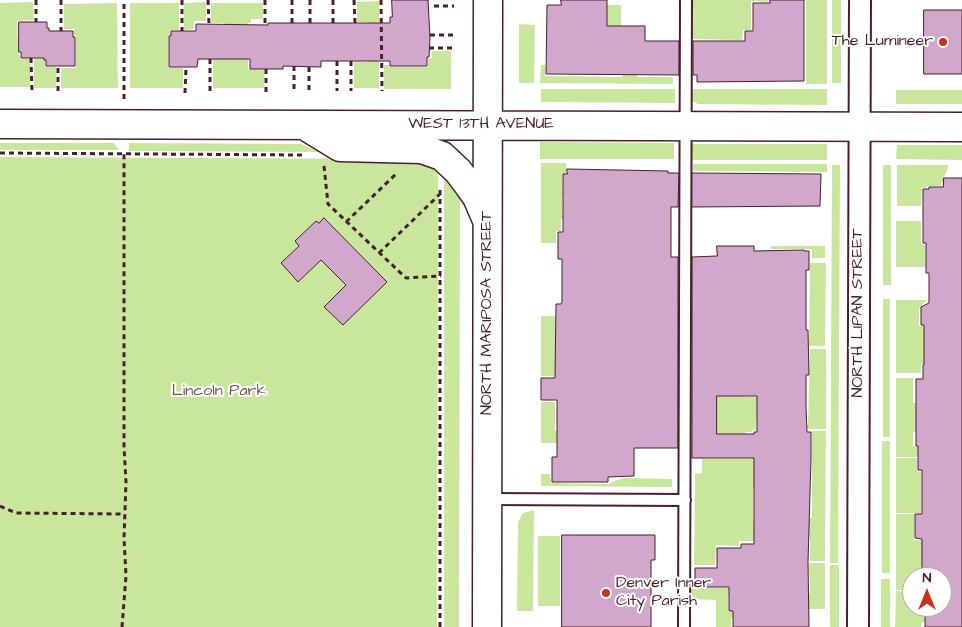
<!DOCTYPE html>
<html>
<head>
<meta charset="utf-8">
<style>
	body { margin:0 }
	#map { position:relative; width:962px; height:627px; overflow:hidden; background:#fff; font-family:"Architects Daughter",sans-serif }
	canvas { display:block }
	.north { position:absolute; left:902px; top:567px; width:50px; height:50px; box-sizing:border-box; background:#fff; border:1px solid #b7a5aa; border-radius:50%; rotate:0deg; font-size:14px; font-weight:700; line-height:20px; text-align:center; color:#4a1f2b }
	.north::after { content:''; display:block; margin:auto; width:18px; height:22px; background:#c8321e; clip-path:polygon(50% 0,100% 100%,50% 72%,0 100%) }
</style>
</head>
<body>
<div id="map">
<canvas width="962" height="627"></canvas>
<div class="north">N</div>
</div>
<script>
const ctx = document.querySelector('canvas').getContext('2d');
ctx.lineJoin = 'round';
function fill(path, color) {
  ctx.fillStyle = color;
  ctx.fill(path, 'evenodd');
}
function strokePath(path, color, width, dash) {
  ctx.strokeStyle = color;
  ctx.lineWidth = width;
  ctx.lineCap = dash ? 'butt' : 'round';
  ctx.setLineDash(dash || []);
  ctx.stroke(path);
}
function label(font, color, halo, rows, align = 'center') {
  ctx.font = font + ' "Architects Daughter",sans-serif';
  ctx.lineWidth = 4;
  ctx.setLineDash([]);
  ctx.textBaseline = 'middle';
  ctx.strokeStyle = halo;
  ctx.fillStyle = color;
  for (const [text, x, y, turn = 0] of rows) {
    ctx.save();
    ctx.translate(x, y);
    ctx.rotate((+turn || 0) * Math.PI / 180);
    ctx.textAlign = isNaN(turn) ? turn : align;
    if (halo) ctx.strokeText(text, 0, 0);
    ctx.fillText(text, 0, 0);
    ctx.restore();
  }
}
fill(new Path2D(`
	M692 0H768V2L751 1V30H743L742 40 692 39Z
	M806 0H827V84H806Z
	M832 0H841V83H832Z
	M379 1V88H354V62H369V22H357V2Z
	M33 2 34 20 17 21 18 53H19L20 59H30V87H0V3Z
	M206 2V21H194V29L184 30V3Z
	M117 3 118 88H61V68H76V36L74 35V29H64V4Z
	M130 3H179V30H170V35L168 36V68H183V88H130Z
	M211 3H263V19H251V23H248V69L264 70V88H213V59H224V23H211Z
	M572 5H621V26H596Z
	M519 24 535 25 534 83H519Z
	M432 51H451V89H384V65H389V67H428V59L432 58Z
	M42 57H44V60L45 61V67H56V88H34V59H42Z
	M541 65H545V76L622 77 623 74H636L637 77H673V84L540 83Z
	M541 89H675V103L541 102Z
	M691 89H827V105L698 104 691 100Z
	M896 90H962V104H896Z
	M540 142 674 143V159H540Z
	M0 143H114L119 150H0Z
	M129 143 301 144 320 152 129 151Z
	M692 144H827V160H692Z
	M897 145H962V160L896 159Z
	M0 157 399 159 421 161 438 171 437 627H0Z
	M541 163H566V174H562V189L566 190V196H562V213H566V219H561V231H556V243H541Z
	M693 164H827V172L693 171Z
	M832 165H840L838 563H830Z
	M883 165H891V285H883Z
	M897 165H949L941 186H927V187L922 188 921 206H897Z
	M444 179H452L460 196 459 627H444Z
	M896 221H921V244L925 245V267H896Z
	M771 246H825V258H812V249H771Z
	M810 263H826L825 346H809Z
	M883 299H890V437H883Z
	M896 300H927L922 305V308L919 309V326H928V342H924V351H927V364H921V373H896Z
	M541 316H555V351H559L630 376H541Z
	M810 349H826V429H806V425H808Z
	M692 376 745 382V397H765L767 419H756V430H752V432H745V453L716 445 715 420H717V404H692Z
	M896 378H913V403H916V432H913V446L921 447V457H896Z
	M541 402H555V431H559V443H541Z
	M812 431H826L825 561H810V537L768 536 804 518H812Z
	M882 441H890V573H882Z
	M896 458H917V471L921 472V513H896Z
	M702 459H755L768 487 753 488V522H765V541H739V546L716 545 715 565H694L695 474 702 473Z
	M541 474H550L551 483 608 484 622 478 672 479V487L541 486Z
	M534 510 533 611H517L518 522 523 513Z
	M896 514H914V540H924V568H921V577H912V590H896Z
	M538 536H560V606H538Z
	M809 563H825V609H807L801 593H810Z
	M830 565H839V627H830Z
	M881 579H890V627H881Z
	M691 588H742V594L728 595V612L756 613 744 618H731V627H716V600L691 599Z
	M896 591 912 592V607H925V622H922L921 627H895Z`), '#c9e69d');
const building = new Path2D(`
	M392 0H428L430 38 429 57H427V66H390V61H321V67L283 66V69H250V59H198L197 67H169V36H171V31H196V24L268 25V23H390V17H392Z
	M561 0H607V26H645V41H679V75L546 74 547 5H561Z
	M770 0H804V81L697 82V75H693V41H745V31H753V3H770Z
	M924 10H962V74H924Z
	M19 22H47V28H49V31H73V37H75V66H46V60H44V58H21V52H19Z
	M567 169 668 171V173H679L678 207H671V257H678V448H634V476L608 477V482H552V457H557V400H541V378H555L556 304H561L562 302V259H558V232H563V174H567Z
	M692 173 821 174 820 206 692 207Z
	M944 178H962V627H925V607H942V577H922V539L915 538V514H922V470H918V446H916V379H923V365H924V325H921V307L929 303V273H926V243H923V189H929V187H943Z
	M324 218 387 282 343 325 324 307 346 285 321 260 298 282 281 263 299 246 295 241 316 221 319 223Z
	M717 246H754V251L804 250V251H809V270H806V330H808L809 375H806V407L807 432H811V459L808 562 809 627H733V611H729V587H695V568H717V548H741V544H754V458H692V257L717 256ZM717 396H757V432H754V434H717Z
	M562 535H655V560H651V627H562Z`);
fill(building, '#d1a7cc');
strokePath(building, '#4a1f2b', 1);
const lane = new Path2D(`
	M488 499 685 500
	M684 627 686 0`);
const street = new Path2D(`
	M858 627 860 0`);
const secondary = new Path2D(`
	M0 124 962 127
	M304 125 340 147 422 149 442 156 458 171 470 187 477 197 486 218
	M487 627 488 0`);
strokePath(lane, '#4a1f2b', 14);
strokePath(street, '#4a1f2b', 24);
strokePath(secondary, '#4a1f2b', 31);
strokePath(new Path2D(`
	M36 0V22
	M61 0V31
	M182 0V31
	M208 0 209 24
	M265 0V25
	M292 0V25
	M310 0V25
	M333 0V23
	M354 0 355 23
	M381 0 382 91
	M434 6H454
	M430 35H454
	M429 48H454
	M31 58 32 92
	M210 59V93
	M337 61V91
	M351 61V91
	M294 66V91
	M309 67V91
	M266 69V92
	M58 91V66
	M185 93 186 67
	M124 99V0
	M0 153 302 155
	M324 166 328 204 406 278 441 276
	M346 222 396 174
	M379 253 440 194
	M0 506 16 513 124 514
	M122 627 126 576 124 538 126 482 124 447V153
	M440 627V190`), '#4a1f2b', 3, [5, 4]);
strokePath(lane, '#fff', 10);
strokePath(street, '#fff', 20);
strokePath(secondary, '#fff', 28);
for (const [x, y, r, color] of [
	[943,42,5,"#c8321e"],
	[606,593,5,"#c8321e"]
]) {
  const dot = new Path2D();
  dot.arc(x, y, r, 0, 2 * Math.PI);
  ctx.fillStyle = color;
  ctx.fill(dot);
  strokePath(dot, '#fff', 2);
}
label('16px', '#4a1f2b', '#fff', [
	["The Lumineer",933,42],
	["Denver Inner",616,584,"left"],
	["City Parish",616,602,"left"]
], 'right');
label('16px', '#4a1f2b', '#fff', [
	["WEST 13TH AVENUE",481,125],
	["NORTH MARIPOSA STREET",488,313,-90],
	["NORTH LIPAN STREET",859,313,-90]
]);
label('16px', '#6a5148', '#fff', [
	["Lincoln Park",219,392]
]);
</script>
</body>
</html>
